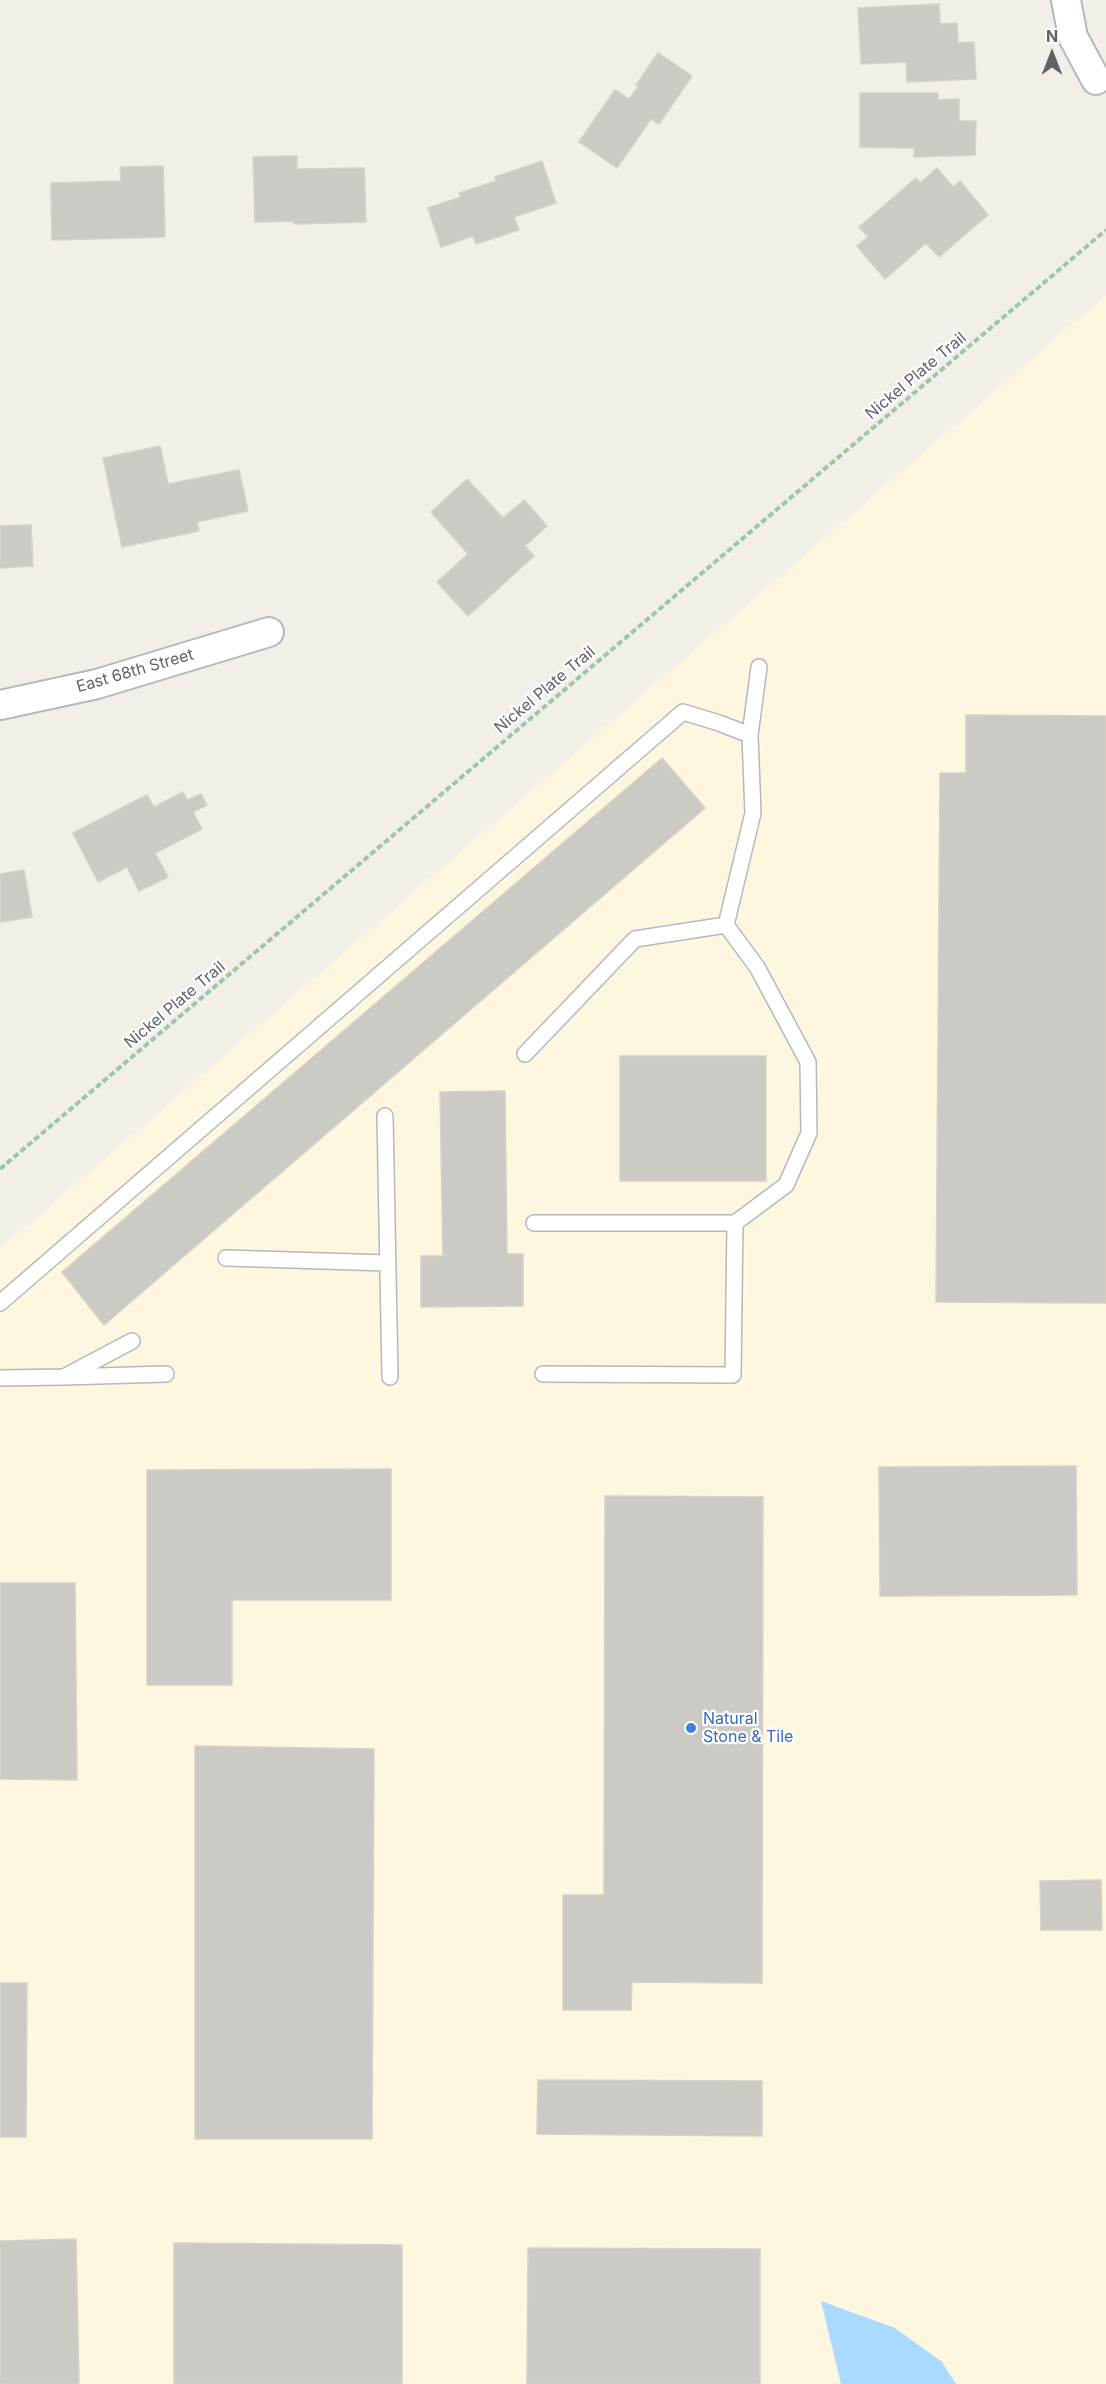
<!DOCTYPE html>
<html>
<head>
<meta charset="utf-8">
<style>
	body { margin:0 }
	#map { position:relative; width:1106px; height:2384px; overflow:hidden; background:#f1efe8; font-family:Inter,sans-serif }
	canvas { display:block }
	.north { position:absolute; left:1022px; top:24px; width:60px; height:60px; -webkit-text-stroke:4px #fff; paint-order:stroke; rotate:0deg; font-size:16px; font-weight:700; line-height:24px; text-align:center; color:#5f6368 }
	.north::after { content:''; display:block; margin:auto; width:21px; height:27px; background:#5f6368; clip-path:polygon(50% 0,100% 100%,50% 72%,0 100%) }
</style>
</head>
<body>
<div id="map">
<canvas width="1106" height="2384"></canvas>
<div class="north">N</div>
</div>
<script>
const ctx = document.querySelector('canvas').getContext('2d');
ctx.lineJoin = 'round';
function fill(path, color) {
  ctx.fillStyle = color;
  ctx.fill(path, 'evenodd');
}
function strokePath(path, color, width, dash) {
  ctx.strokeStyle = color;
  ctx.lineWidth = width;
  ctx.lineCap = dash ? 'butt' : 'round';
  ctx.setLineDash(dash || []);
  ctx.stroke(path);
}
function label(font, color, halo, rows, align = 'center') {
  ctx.font = font + ' Inter,sans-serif';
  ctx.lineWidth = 4.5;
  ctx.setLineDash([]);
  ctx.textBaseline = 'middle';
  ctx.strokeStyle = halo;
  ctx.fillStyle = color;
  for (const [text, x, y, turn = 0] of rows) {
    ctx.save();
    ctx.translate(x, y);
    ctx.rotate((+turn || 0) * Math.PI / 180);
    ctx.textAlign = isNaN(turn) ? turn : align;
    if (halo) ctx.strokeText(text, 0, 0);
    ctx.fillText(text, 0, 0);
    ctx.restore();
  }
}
fill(new Path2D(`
	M1106 295V2384H0V1249Z`), '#fef7e0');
fill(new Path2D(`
	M821 2301 895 2328 942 2362 956 2384H841Z`), '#aadaff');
const building = new Path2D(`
	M939 4 940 24 957 23 958 43 974 42 976 79 907 82 906 62 861 64 858 8Z
	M658 53 692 76 659 124 651 119 617 168 579 142 615 90 629 99 638 87 636 85Z
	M860 93H938V100L959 99V121H976L975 155 914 157V148L860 147Z
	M297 156V169L364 168 366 222 294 224V221L255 222 253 157Z
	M542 161 556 203 514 217 519 230 476 244 473 236 441 247 428 208 461 197 459 193 496 181 495 177Z
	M163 166 165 237 52 240 51 183 121 181 120 167Z
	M937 168 953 187 960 181 988 215 939 257 926 243 885 279 857 246 868 237 859 227 916 178 920 183Z
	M160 446 168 484 239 470 248 511 197 522 199 531 122 547 103 458Z
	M467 479 503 518 524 500 547 526 525 546 534 556 468 616 437 582 468 554 431 512Z
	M31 525 33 566 0 568V526Z
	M966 715 1106 716V1303L936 1302 940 773H966Z
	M662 758 705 808 104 1325 62 1272Z
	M183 792 187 800 201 794 207 805 193 812 202 829 155 853 168 877 139 891 127 867 98 882 73 833 147 795 154 807Z
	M24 870 32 917 0 922V874Z
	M620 1056H766V1181H620Z
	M505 1091 507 1254H523V1306L421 1307V1256H443L440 1092Z
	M1076 1466 1077 1595 880 1596 879 1467Z
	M391 1469V1600H232V1685H147V1470Z
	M605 1496 763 1497 762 1983 632 1982 631 2010H563V1895H604Z
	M0 1583H75L77 1780 0 1779Z
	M195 1746 374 1749 372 2139H195Z
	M1101 1880 1102 1930H1041L1040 1881Z
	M0 1983H27L26 2137H0Z
	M538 2080 762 2081V2136L537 2134Z
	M76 2239 79 2384H0V2241Z
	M174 2243 402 2245V2384H174Z
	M528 2248 760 2249V2384H527Z`);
fill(building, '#cccac5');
strokePath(building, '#d6d1c6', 1.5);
const service = new Path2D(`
	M726 925 753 813 750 735 759 667
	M525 1054 635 939 726 925 757 967 808 1062 809 1133 786 1185 735 1223 733 1375 543 1374
	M385 1116 390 1377
	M534 1223H735
	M226 1258 388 1263
	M0 1303 683 712 719 723 750 735
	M132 1341 64 1377 166 1374
	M0 1378 64 1377`);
const minor = new Path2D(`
	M1066 0 1073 37 1096 80
	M0 705 97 684 269 632`);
strokePath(service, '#b5b8bc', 18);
strokePath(minor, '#b5b8bc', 32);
strokePath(new Path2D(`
	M0 1169 1106 230`), '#9cc7a9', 4, [6, 3]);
strokePath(service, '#fff', 15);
strokePath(minor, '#fff', 28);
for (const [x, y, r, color] of [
	[691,1728,6,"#3f7fe0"]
]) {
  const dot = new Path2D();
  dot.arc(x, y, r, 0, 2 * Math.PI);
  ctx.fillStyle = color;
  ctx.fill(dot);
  strokePath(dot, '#fff', 2);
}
label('16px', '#5f6368', '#fff', [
	["Nickel Plate Trail",916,376,-40],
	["East 68th Street",135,671,-16],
	["Nickel Plate Trail",545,690,-40],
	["Nickel Plate Trail",175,1005,-40]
]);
label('16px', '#366cbe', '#fff', [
	["Natural",703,1719],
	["Stone & Tile",703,1737]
], 'left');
</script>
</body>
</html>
